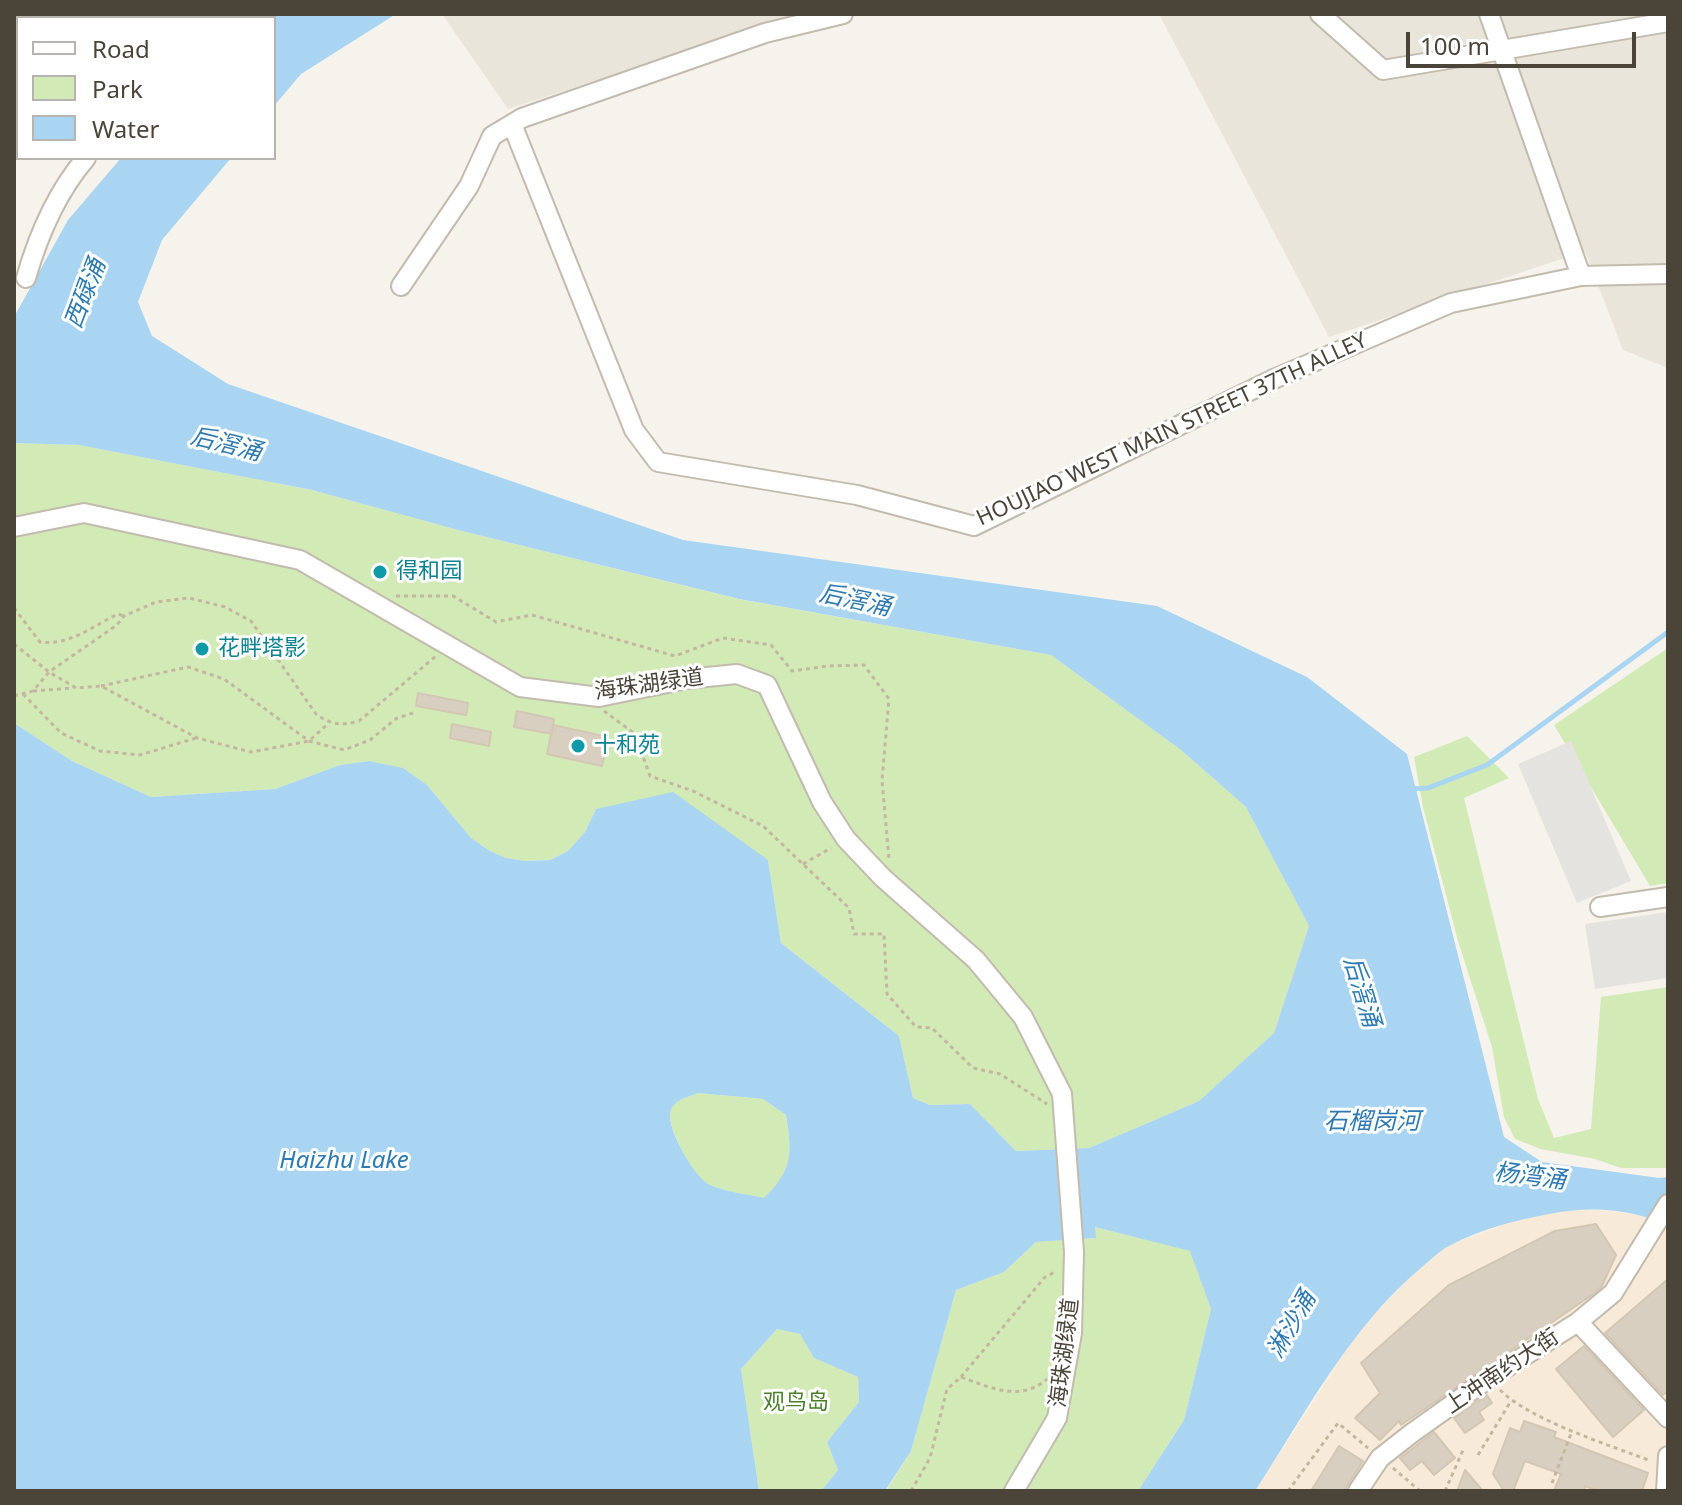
<!DOCTYPE html>
<html>
<head>
<meta charset="utf-8">
<style>
	body { margin:0 }
	#map { position:relative; width:1682px; height:1505px; overflow:hidden; background:#f6f3ec; font-family:"Noto Sans",sans-serif }
	canvas { display:block }
	.frame { position:absolute; inset:0; border:16px solid #4b4439; pointer-events:none }
	.legend { position:absolute; left:16px; top:16px; width:260px; height:144px; box-sizing:border-box; background:#fff; border:2px solid #b7b4b0; margin:0; padding:10px 14px; list-style:none; font-size:24px; color:#4b4439 }
	.legend li { display:flex; align-items:center; gap:16px; height:40px }
	.legend b { width:40px; border:2px solid #b7b4b0 }
	.scale { position:absolute; left:1406px; top:32px; width:230px; height:36px; box-sizing:border-box; border:4px solid #4b4439; border-top:0; padding-left:10px; font-size:24px; line-height:28px; white-space:nowrap; color:#4b4439; -webkit-text-stroke:6px #fff; paint-order:stroke }
</style>
</head>
<body>
<div id="map">
<canvas width="1682" height="1505"></canvas>
<div class="frame"></div>
<ul class="legend">
<li><b style="height:10px;background:#fff"></b>Road</li>
<li><b style="height:22px;background:#d2eab5"></b>Park</li>
<li><b style="height:22px;background:#a9d4f2"></b>Water</li>
</ul>
<div class="scale">100 m</div>
</div>
<script>
const ctx = document.querySelector('canvas').getContext('2d');
ctx.lineJoin = 'round';
function fill(path, color) {
  ctx.fillStyle = color;
  ctx.fill(path, 'evenodd');
}
function strokePath(path, color, width, dash) {
  ctx.strokeStyle = color;
  ctx.lineWidth = width;
  ctx.lineCap = dash ? 'butt' : 'round';
  ctx.setLineDash(dash || []);
  ctx.stroke(path);
}
function label(font, color, halo, rows, align = 'center') {
  ctx.font = font + ' "Noto Sans","Noto Sans SC",sans-serif';
  ctx.lineWidth = 6;
  ctx.setLineDash([]);
  ctx.textBaseline = 'middle';
  ctx.strokeStyle = halo;
  ctx.fillStyle = color;
  for (const [text, x, y, turn = 0] of rows) {
    ctx.save();
    ctx.translate(x, y);
    ctx.rotate((+turn || 0) * Math.PI / 180);
    ctx.textAlign = isNaN(turn) ? turn : align;
    if (halo) ctx.strokeText(text, 0, 0);
    ctx.fillText(text, 0, 0);
    ctx.restore();
  }
}
fill(new Path2D(`
	M442 14H818L755 29 508 109Z
	M1159 14H1668V368L1623 350 1585 251 1329 337Z`), '#eae5da');
fill(new Path2D(`
	M1572 1209 1614 1211 1650 1217 1668 1226V1491H1255L1358 1332 1409 1278 1449 1245 1515 1220Z`), '#f7ead8');
fill(new Path2D(`
	M14 443 79 445 312 490 458 530 738 599 1051 655 1181 750 1246 807 1309 926 1274 1033 1199 1101 1089 1148 1016 1151 970 1104 930 1105 913 1098 899 1036 781 943 768 860 596 809 585 832 568 851 550 860 525 861 506 858 490 851 471 838 427 785 402 768 369 761 340 765 275 789 151 797 72 761 14 723Z
	M1668 648V883L1650 886 1554 725Z
	M1467 736 1509 778 1464 798 1538 1099 1554 1138 1591 1129 1601 997 1668 987V1168H1621L1595 1159 1541 1149 1515 1139 1504 1117 1492 1047 1458 941 1423 807 1414 757Z
	M698 1093 763 1099 786 1115C792 1153 793 1170 764 1199 750 1195 713 1190 703 1181 691 1170 664 1123 671 1108 676 1099 689 1097 698 1093Z
	M1095 1227 1191 1251 1211 1309 1184 1420 1138 1491H886L911 1451 956 1290 1004 1272 1036 1242 1095 1238Z
	M777 1329 800 1334 814 1358 858 1377 859 1402 827 1442 838 1470 821 1491H759L741 1369Z`), '#d2eab5');
fill(new Path2D(`
	M1571 741 1631 881 1577 903 1518 764Z
	M1668 912V978L1595 989 1585 924Z`), '#e5e3e0');
fill(new Path2D(`
	M244 14H396L301 74 274 106V18H241Z
	M121 158H231L162 240 138 302 152 336 228 384 683 540 1157 606 1307 677 1407 754 1504 1137 1542 1162 1659 1178 1668 1177V1226C1632 1208 1588 1206 1549 1214 1516 1220 1481 1229 1451 1245 1440 1250 1431 1260 1422 1267 1350 1327 1305 1414 1255 1491H1138L1184 1420 1211 1309 1190 1251 1095 1227 1096 1238 1036 1242 1004 1272 956 1290 911 1451 885 1491H821L838 1470 827 1442 859 1402 858 1377 814 1358 800 1334 777 1329 741 1369 759 1491H14V723L72 761 151 797 275 789 340 765 369 761 403 768 427 785 471 838 490 851 506 858 525 861 550 860 568 851 585 832 596 809 673 792 768 860 781 943 899 1036 913 1098 930 1105 970 1104 1016 1151 1089 1148 1199 1101 1274 1033 1309 926 1246 807 1181 750 1051 655 739 599 458 530 312 490 79 445 14 443V317L68 220ZM698 1093 763 1099 786 1115C792 1153 793 1170 764 1198 751 1195 713 1190 704 1181 691 1170 664 1124 671 1109 676 1099 689 1097 698 1093Z`), '#a9d4f2');
strokePath(new Path2D(`
	M1410 789 1428 788 1487 765 1668 632`), '#a9d4f2', 5);
const building = new Path2D(`
	M418 693 468 703 466 715 416 706Z
	M517 711 554 719 552 734 514 727Z
	M452 724 491 732 489 746 450 738Z
	M553 725 608 737 602 766 547 754Z
	M1596 1224 1616 1255 1602 1286 1595 1293 1401 1425 1399 1421 1380 1440 1355 1418 1380 1393 1361 1363 1449 1285 1555 1231Z
	M1668 1279V1391L1663 1395 1605 1333Z
	M1584 1346 1644 1410 1613 1437 1556 1369Z
	M1487 1395 1492 1403 1479 1412 1484 1420 1465 1433 1454 1418Z
	M1524 1421 1556 1432 1554 1437 1648 1473 1642 1491H1598L1585 1486 1584 1491H1554L1561 1474 1525 1461 1513 1491H1504L1493 1474 1510 1428 1520 1432Z
	M1434 1432 1455 1458 1434 1475 1422 1461 1410 1470 1400 1458Z
	M1339 1446 1363 1461 1344 1491H1311Z
	M1465 1470 1483 1491H1457Z`);
fill(building, '#d8cfc1');
strokePath(building, '#d3c7b4', 2);
const minor = new Path2D(`
	M1320 14 1383 70 1668 22
	M1489 14 1581 276
	M228 18 231 14
	M512 124 634 430 658 462 857 495 974 526 1276 378 1451 303 1581 276 1668 274
	M26 278C38 236 57 192 86 158
	M401 286 469 186 492 136 522 118 765 33 843 14
	M14 527 84 513 300 560 520 687 599 697 687 679 737 674 767 685 822 802 846 839 883 878 976 960 1023 1017 1062 1094 1074 1252 1072 1333 1057 1418 1014 1491
	M1600 907 1668 897
	M1578 1322 1668 1418
	M1358 1491 1380 1458 1412 1433 1488 1379 1578 1322 1613 1293 1668 1204
	M1666 1491 1668 1456`);
strokePath(minor, '#c2bbae', 22);
strokePath(new Path2D(`
	M396 596H453L496 622 532 615 675 656 723 638 771 645 792 671 828 666 864 665 889 699 882 780 889 859
	M14 608 40 642C69 646 93 626 118 614L124 616
	M14 644 49 672 76 688 101 686 197 738 251 752 309 741 329 723
	M101 686 188 667 224 679 309 741 344 750 370 740 397 718 413 713
	M33 691 73 688
	M23 694 61 733 100 751 140 755 196 738
	M14 696 33 691 49 672 117 625 124 616 156 602 189 598 225 607 251 621 316 714C331 725 342 726 359 721L436 656
	M604 711 635 734 650 776 693 791 763 826 849 908 854 934H884L887 994 916 1027 932 1028 973 1068 1000 1074 1047 1104
	M803 864 831 848
	M961 1377 1045 1277 1057 1271
	M1500 1390C1530 1420 1609 1445 1651 1461
	M1478 1455 1511 1401
	M1393 1468 1420 1491
	M1552 1483 1572 1431
	M911 1491 930 1458 947 1389 961 1377C991 1388 1021 1402 1047 1379
	M1288 1491 1338 1423 1368 1448
	M1445 1491 1464 1448`), '#c4b79f', 3, [4, 4]);
strokePath(minor, '#fff', 18);
for (const [x, y, r, color] of [
	[380,572,8,"#0f9aa8"],
	[202,649,8,"#0f9aa8"],
	[578,746,8,"#0f9aa8"]
]) {
  const dot = new Path2D();
  dot.arc(x, y, r, 0, 2 * Math.PI);
  ctx.fillStyle = color;
  ctx.fill(dot);
  strokePath(dot, '#fff', 3);
}
label('22px', '#4b4439', '#fff', [
	["HOUJIAO WEST MAIN STREET 37TH ALLEY",1172,430,-25],
	["海珠湖绿道",649,685,-8],
	["海珠湖绿道",1065,1353,-83],
	["上冲南约大街",1502,1372,-34]
]);
label('22px', '#0d838f', '#fff', [
	["得和园",396,572],
	["花畔塔影",218,649],
	["十和苑",594,746]
], 'left');
label('22px', '#4a7f2a', '#fff', [
	["观鸟岛",796,1403]
]);
label('italic 24px', '#2e7ab2', '#fff', [
	["西碌涌",86,294,-69],
	["后滘涌",226,445,14],
	["后滘涌",855,601,12],
	["后滘涌",1361,992,73],
	["石榴岗河",1372,1122],
	["Haizhu Lake",344,1161],
	["杨湾涌",1530,1177,7],
	["淋沙涌",1292,1325,-60]
]);
</script>
</body>
</html>
